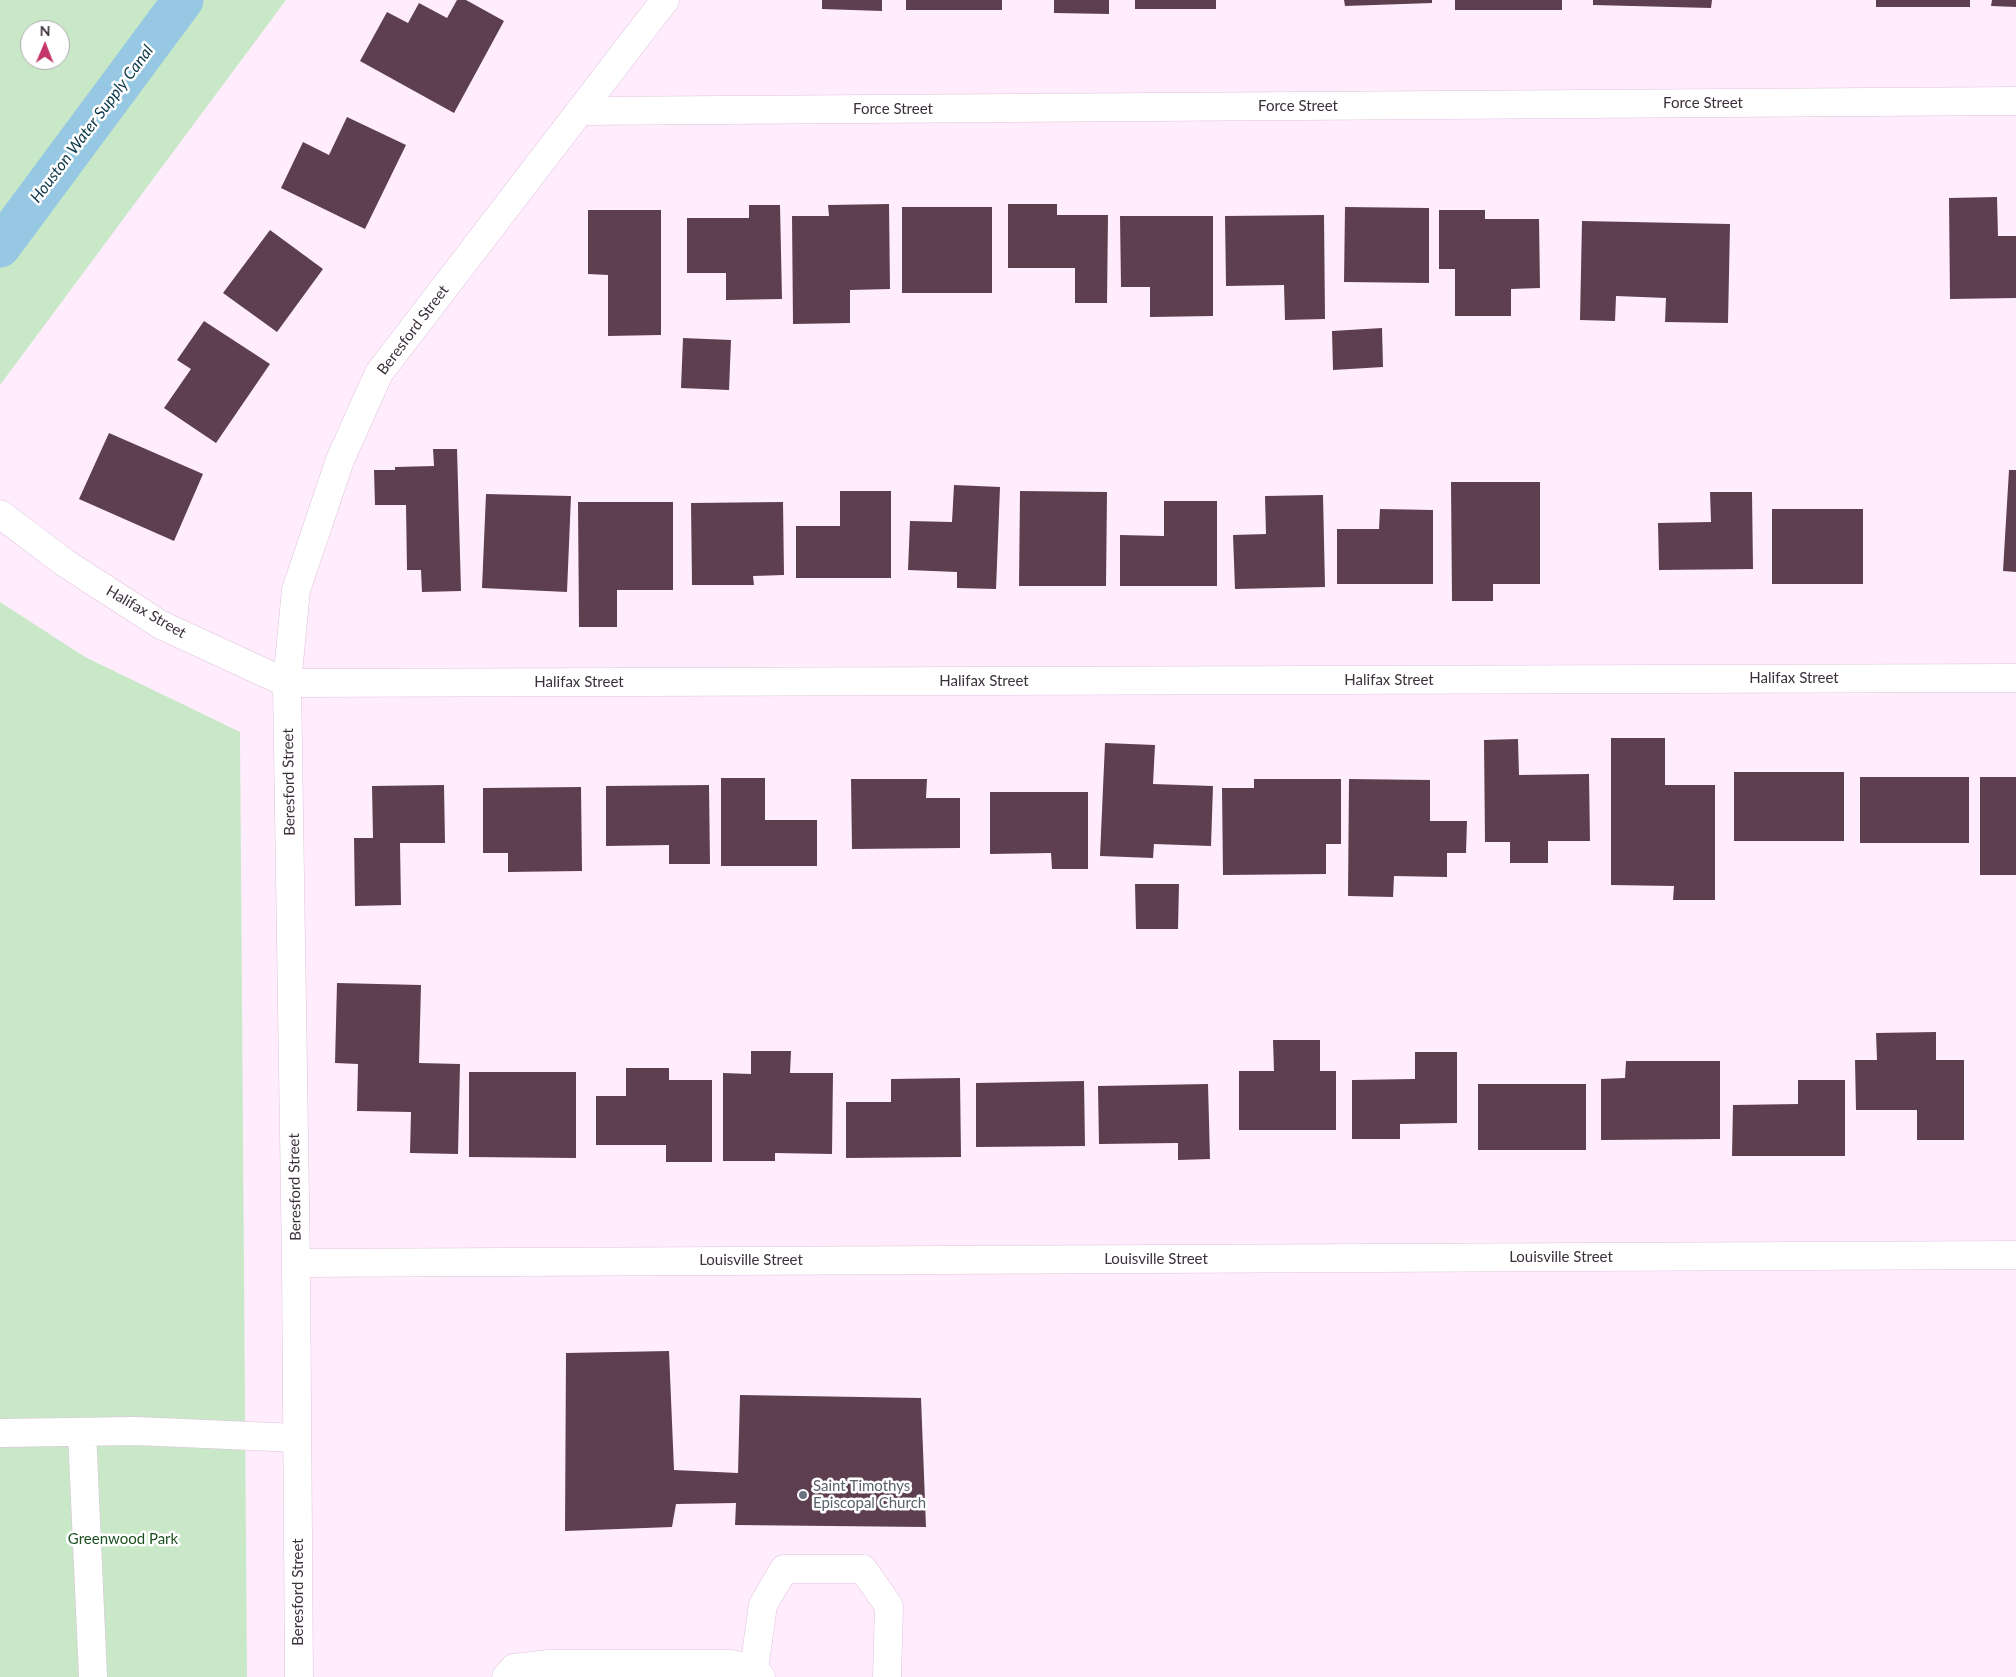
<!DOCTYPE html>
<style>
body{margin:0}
#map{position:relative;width:2016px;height:1677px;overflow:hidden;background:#ffedfe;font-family:Lato,sans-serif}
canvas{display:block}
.north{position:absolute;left:20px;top:20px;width:50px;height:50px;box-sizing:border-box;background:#fff;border:1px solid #b1acb1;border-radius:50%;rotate:1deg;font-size:14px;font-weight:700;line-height:20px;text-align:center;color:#3b303b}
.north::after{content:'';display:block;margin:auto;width:18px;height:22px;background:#c33768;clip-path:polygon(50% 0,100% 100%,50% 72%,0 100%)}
</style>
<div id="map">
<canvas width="2016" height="1677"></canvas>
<div class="north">N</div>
</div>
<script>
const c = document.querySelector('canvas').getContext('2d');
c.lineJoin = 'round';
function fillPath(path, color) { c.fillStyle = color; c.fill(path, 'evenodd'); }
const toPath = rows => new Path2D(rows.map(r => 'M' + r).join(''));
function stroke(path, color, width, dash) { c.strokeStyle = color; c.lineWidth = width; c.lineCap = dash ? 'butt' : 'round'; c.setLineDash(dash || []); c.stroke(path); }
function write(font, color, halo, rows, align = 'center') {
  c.font = font + ' Lato,sans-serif'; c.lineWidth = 5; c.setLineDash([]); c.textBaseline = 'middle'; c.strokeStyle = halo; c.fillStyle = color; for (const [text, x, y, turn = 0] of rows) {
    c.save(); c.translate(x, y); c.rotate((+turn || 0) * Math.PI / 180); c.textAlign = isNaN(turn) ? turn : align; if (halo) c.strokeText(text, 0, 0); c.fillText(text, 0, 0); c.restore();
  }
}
const green = toPath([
 [0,0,286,0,0,385],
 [30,30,60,30,60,60,30,60],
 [0,602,85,657,240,732,247,1677,0,1677]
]);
const canal = toPath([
 [0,247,183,0]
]);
const building = toPath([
 [457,0,466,0,504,21,454,113,360,61,387,12,408,23,419,3,447,18],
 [822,0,882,0,882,11,822,9],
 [906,0,1002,0,1002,10,906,10],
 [1054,0,1109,0,1109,14,1054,13],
 [1135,0,1216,0,1216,9,1135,9],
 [1344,0,1432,0,1432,3,1345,6],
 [1455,0,1562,0,1562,10,1455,10],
 [1593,0,1712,0,1711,8,1593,5],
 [1876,0,1970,0,1970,7,1876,7],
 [1992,0,2016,0,2016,7,1991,6],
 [347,117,406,145,365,229,281,188,303,142,329,155],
 [1997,197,1998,236,2016,236,2016,298,1950,299,1949,198],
 [889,204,890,289,850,290,850,323,793,324,792,216,829,216,828,205],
 [1008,204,1057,204,1057,215,1108,215,1107,303,1075,303,1075,268,1008,268],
 [749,205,780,205,782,299,726,300,726,273,687,273,687,218,749,218],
 [902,207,992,207,992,293,902,293],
 [1345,207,1429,208,1429,283,1344,282],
 [588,210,661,210,661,335,608,336,608,275,588,274],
 [1439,210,1485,210,1485,219,1539,219,1540,288,1511,289,1511,316,1455,316,1455,269,1439,269],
 [1324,215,1325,319,1285,320,1284,285,1226,286,1225,216],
 [1120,216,1213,216,1213,316,1150,317,1150,287,1121,287],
 [1582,221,1730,224,1728,323,1665,322,1666,298,1616,296,1615,321,1580,320],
 [270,230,323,269,277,332,223,293],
 [204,321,270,364,216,443,164,408,191,369,177,360],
 [1382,328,1383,367,1333,370,1332,331],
 [683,338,731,340,729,390,681,388],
 [109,433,203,474,174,541,79,499],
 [433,449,457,449,461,591,422,592,421,570,407,570,406,505,375,505,374,470,395,470,395,467,434,466],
 [2009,470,2016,470,2016,572,2003,571],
 [1451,482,1540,482,1540,584,1493,584,1493,601,1452,601],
 [954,485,1000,487,996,589,957,588,957,572,908,570,910,521,952,522],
 [840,491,891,491,891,578,796,578,796,526,840,526],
 [1020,491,1107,492,1106,586,1019,586],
 [1710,492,1752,492,1753,569,1659,570,1658,523,1711,522],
 [486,494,571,496,567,592,482,588],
 [1323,495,1325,587,1235,589,1233,535,1266,534,1265,496],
 [1164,501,1217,501,1217,586,1120,586,1120,535,1164,536],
 [578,502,673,502,673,590,617,590,617,627,579,627],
 [783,502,784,575,753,576,754,585,692,585,691,503],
 [1380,509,1433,510,1433,584,1337,584,1337,529,1379,529],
 [1772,509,1863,509,1863,584,1772,584],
 [1611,738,1665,738,1665,785,1715,785,1715,900,1673,900,1674,886,1611,885],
 [1518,739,1519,775,1589,774,1590,841,1548,841,1548,863,1510,863,1510,842,1485,842,1484,740],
 [1105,743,1155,745,1153,784,1213,786,1211,846,1154,844,1153,858,1100,856],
 [1734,772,1844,772,1844,841,1734,841],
 [1860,777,1969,777,1969,843,1860,843],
 [1980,777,2016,777,2016,875,1980,875],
 [721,778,765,778,765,820,817,820,817,866,721,866],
 [851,779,927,779,926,798,960,798,960,848,852,849],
 [1254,779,1341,779,1341,844,1326,844,1326,874,1223,875,1222,788,1254,788],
 [1349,779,1430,780,1430,821,1467,821,1466,853,1447,853,1447,877,1394,876,1393,897,1348,896],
 [444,785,445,843,400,843,401,905,355,906,354,838,373,838,372,786],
 [709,785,710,864,669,864,669,845,606,846,606,786],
 [581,787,582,871,508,872,508,853,483,853,483,788],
 [990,792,1088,792,1088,869,1052,869,1051,853,990,854],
 [1135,884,1179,884,1178,929,1136,929],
 [337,983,421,985,419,1063,460,1064,458,1154,410,1153,411,1112,357,1111,358,1064,335,1063],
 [1936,1032,1936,1060,1964,1060,1964,1140,1917,1140,1917,1110,1856,1110,1855,1060,1877,1060,1876,1033],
 [1273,1040,1320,1040,1320,1071,1336,1071,1336,1130,1239,1130,1239,1071,1274,1071],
 [751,1051,791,1051,790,1073,833,1073,832,1154,775,1153,775,1161,723,1161,723,1073,751,1074],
 [1415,1052,1457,1052,1457,1123,1400,1124,1400,1139,1352,1139,1352,1080,1415,1079],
 [1626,1061,1720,1061,1720,1139,1601,1140,1601,1079,1625,1078],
 [626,1068,669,1068,669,1080,712,1080,712,1162,666,1162,666,1145,596,1145,596,1096,626,1096],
 [469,1072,576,1072,576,1158,469,1157],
 [960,1078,961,1157,846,1158,846,1102,891,1102,891,1079],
 [1798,1080,1845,1080,1845,1156,1732,1156,1733,1105,1798,1104],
 [1084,1081,1085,1146,976,1147,976,1083],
 [1208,1084,1210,1159,1178,1160,1178,1143,1099,1144,1098,1086],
 [1478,1084,1586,1084,1586,1150,1478,1150],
 [669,1351,674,1470,738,1473,740,1395,921,1398,926,1527,735,1525,736,1503,676,1504,672,1527,565,1531,566,1353]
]);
const minor = toPath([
 [580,111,2016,101],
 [0,514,65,563,161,625,287,683,2016,678],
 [296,1263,2016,1255],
 [82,1432,93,1677],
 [0,1433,136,1431,297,1438],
 [754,1669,763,1605,784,1569,863,1569,889,1606,887,1677],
 [299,1677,296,1263,287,683,296,590,340,460,379,373,665,0],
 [506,1677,514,1668,549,1664,731,1664,754,1669,761,1677]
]);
const markers = [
 [803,1495,5,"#6b7280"]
];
const streetNames = [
 ["Force Street",1703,103],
 ["Force Street",1298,106],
 ["Force Street",893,109],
 ["Beresford Street",413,330,-53],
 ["Halifax Street",146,612,30],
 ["Halifax Street",1794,678],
 ["Halifax Street",1389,680],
 ["Halifax Street",984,681],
 ["Halifax Street",579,682],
 ["Beresford Street",289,782,-91],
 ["Beresford Street",295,1187,-91],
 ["Louisville Street",1561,1257],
 ["Louisville Street",1156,1259],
 ["Louisville Street",751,1260],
 ["Beresford Street",298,1592,-90]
];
const worshipNames = [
 ["Saint Timothys",813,1486],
 ["Episcopal Church",813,1503]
];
const parkNames = [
 ["Greenwood Park",123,1539]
];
const waterNames = [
 ["Houston Water Supply Canal",92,124,-53]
];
fillPath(green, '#c8e8c7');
stroke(canal, '#96c8e4', 41);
fillPath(building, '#5e3f4f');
stroke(minor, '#dec1dd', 29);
stroke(minor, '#fff', 28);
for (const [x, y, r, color] of markers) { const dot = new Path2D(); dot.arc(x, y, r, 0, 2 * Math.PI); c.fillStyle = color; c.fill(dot); stroke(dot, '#fff', 2); }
write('15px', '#3b303b', '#fff', streetNames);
write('15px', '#5b616d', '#fff', worshipNames, 'left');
write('15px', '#1d5020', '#fff', parkNames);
write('italic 16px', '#0a3649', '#fff', waterNames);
</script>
